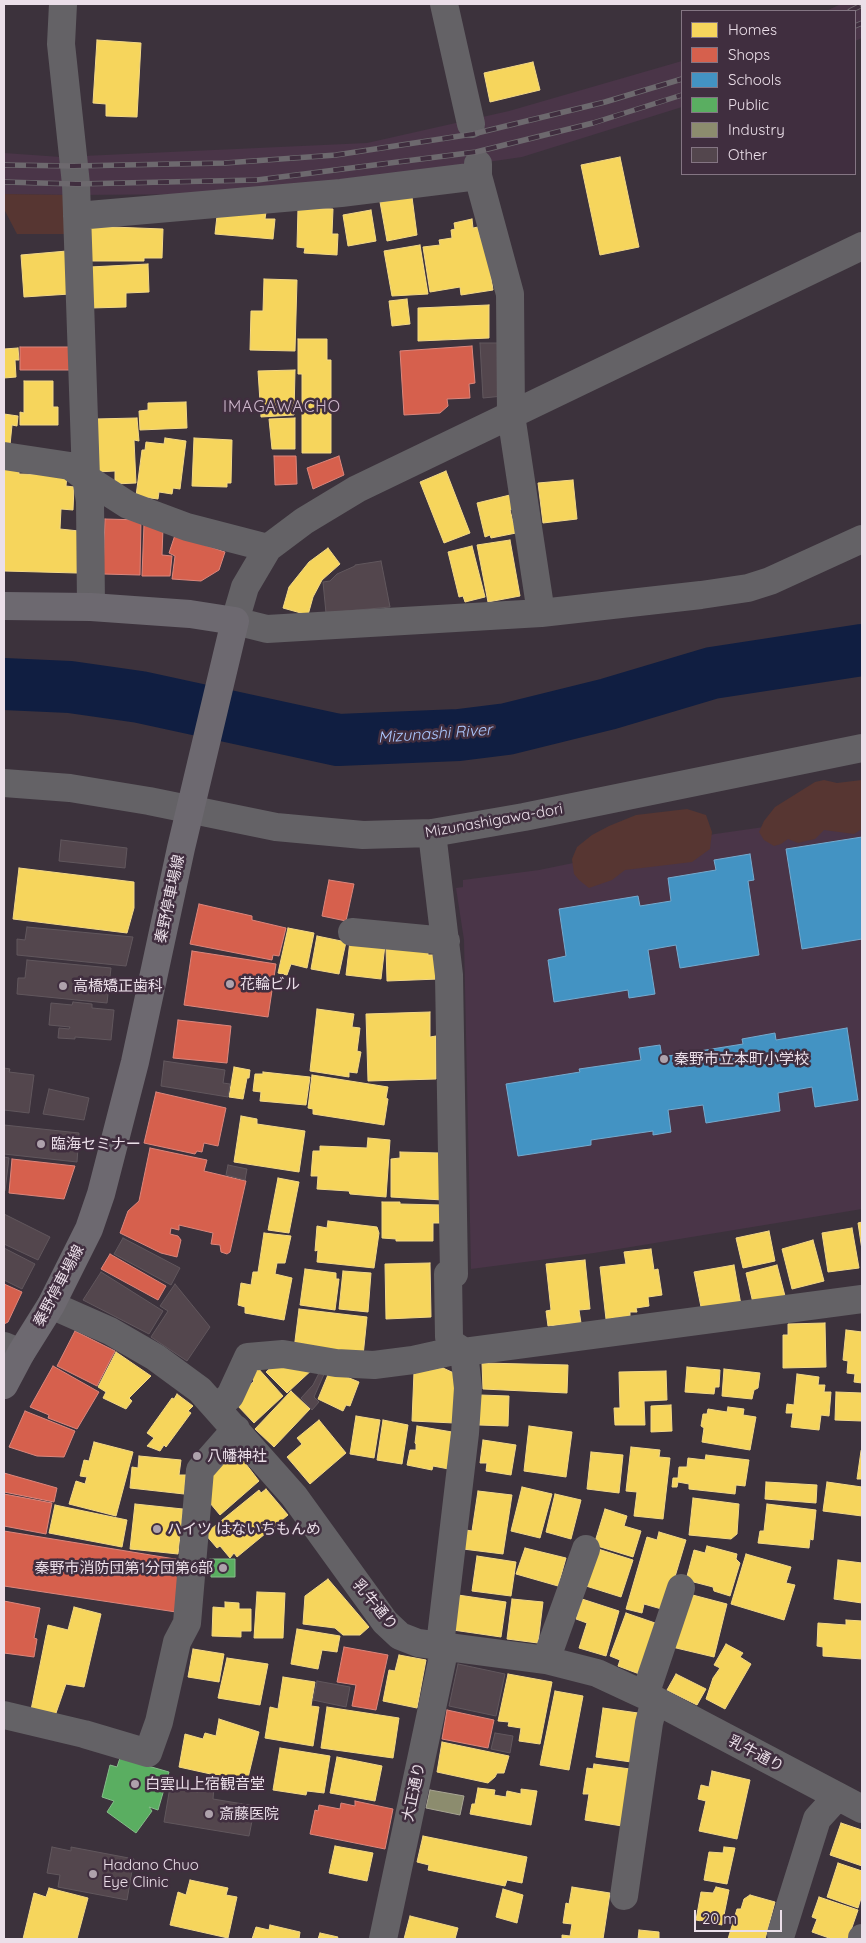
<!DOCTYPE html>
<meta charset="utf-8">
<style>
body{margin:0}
#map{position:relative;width:866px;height:1943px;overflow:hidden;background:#3c323c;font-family:Quicksand,sans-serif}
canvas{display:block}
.frame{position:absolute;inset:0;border:5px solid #ebdfe9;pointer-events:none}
.legend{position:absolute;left:681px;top:10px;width:175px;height:165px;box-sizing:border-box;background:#402e3f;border:1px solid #847583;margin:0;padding:6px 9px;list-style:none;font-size:15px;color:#ebdfe9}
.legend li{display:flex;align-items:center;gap:10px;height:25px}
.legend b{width:25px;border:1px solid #847583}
.scale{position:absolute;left:694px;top:1910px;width:88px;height:22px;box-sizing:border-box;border:2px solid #ebdfe9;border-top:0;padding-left:6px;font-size:15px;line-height:18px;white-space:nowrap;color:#ebdfe9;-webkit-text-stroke:4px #402e3f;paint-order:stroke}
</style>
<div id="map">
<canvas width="866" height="1943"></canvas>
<div class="frame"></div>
<ul class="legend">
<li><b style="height:14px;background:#f6d55c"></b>Homes</li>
<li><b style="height:14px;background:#d6604d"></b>Shops</li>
<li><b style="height:14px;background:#4393c3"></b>Schools</li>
<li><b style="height:14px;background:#5aae61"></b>Public</li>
<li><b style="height:14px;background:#8c8c6e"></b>Industry</li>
<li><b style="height:14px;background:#53464d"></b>Other</li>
</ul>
<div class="scale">20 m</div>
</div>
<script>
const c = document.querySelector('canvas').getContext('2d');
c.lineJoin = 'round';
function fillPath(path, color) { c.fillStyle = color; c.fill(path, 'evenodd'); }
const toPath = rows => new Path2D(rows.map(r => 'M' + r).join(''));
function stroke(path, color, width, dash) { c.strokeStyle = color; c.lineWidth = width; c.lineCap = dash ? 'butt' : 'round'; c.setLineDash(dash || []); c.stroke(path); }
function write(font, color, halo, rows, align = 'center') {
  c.font = font + ' Quicksand,"Noto Sans JP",sans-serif'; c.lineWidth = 5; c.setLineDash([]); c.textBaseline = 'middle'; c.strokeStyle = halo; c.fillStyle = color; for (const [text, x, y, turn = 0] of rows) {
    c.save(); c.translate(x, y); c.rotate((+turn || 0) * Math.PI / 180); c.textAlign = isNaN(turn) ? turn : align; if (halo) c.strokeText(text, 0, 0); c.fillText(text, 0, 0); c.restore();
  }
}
const built = toPath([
 [841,4,862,4,862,38,855,41,855,11,826,11],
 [682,61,682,107,522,157,350,182,221,194,70,195,4,194,4,153,61,157,367,143,509,111],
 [862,809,862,1209,594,1253,471,1269,464,940,456,888,463,887,463,880,539,870,715,834,764,827]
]);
const green = toPath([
 [4,194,70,195,72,234,17,234,4,209],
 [824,780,837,783,862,780,862,829,854,834,824,830,815,839,798,843,788,839,781,844,774,846,764,840,759,832,764,821,775,807,815,782],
 [687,809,706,815,712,832,710,849,692,862,625,870,612,880,589,888,579,880,574,874,572,859,577,847,592,835,609,826,636,815]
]);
const homes = toPath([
 [97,40,141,43,137,117,106,116,106,104,93,103,97,40],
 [533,62,540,90,490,102,484,73,533,62],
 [620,157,639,247,600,255,581,165,620,157],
 [412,197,417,235,387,241,380,202,412,197],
 [218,207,266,212,265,219,275,219,273,239,215,234,218,207],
 [298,208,333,209,332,234,338,234,337,255,304,253,305,248,297,247,298,208],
 [371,210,376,241,348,246,343,215,371,210],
 [472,219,473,228,478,227,480,238,485,237,493,290,461,295,460,287,430,292,423,247,440,245,439,240,452,238,451,230,455,229,454,223,472,219],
 [86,226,163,229,162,258,144,258,144,261,86,261,86,226],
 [420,245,428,294,392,296,384,251,420,245],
 [67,251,70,294,24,297,21,255,67,251],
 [148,264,149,292,126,293,126,307,91,308,90,267,148,264],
 [264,279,297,280,295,351,250,350,251,311,263,311,264,279],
 [407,299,410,324,392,326,389,301,407,299],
 [489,305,489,338,418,341,418,308,489,305],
 [298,339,327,339,327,360,331,360,331,453,302,453,302,374,298,374,298,339],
 [18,348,19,360,15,360,16,377,4,378,4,349,18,348],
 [295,370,294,415,261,417,258,371,295,370],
 [24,381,53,381,53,407,58,407,58,425,20,425,20,412,24,413,24,381],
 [186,402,187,428,140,430,139,411,148,410,148,403,186,402],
 [4,411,4,414,18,416,17,426,12,425,10,445,4,445,4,411],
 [137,418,139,441,134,440,136,483,115,484,115,471,97,472,95,419,137,418],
 [295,418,295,449,272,449,269,419,295,418],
 [165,438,186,441,180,489,173,488,172,494,159,492,158,499,136,496,142,450,145,450,146,442,164,444,165,438],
 [194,438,232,440,231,483,227,483,227,487,192,486,194,438],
 [4,466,19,467,19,474,67,475,66,486,74,487,73,510,61,509,60,529,79,531,77,573,4,571,4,466],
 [446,471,470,533,444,543,420,482,446,471],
 [573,480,577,519,543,523,538,483,573,480],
 [514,494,517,508,510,510,516,533,491,538,490,535,485,537,477,503,514,494],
 [510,540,520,596,488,602,477,545,510,540],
 [472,546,485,597,465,602,463,596,459,597,448,552,472,546],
 [328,548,340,564,322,580,313,597,308,615,283,608,289,587,309,562,328,548],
 [19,868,134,882,134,908,127,933,13,919,19,868],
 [288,928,314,933,307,968,291,964,287,975,278,973,288,928],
 [317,936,346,942,339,974,311,969,317,936],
 [350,941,385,945,381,979,346,975,350,941],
 [409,946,409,951,428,951,428,955,438,955,439,979,387,981,386,947,409,946],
 [317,1009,354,1014,352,1027,360,1028,357,1051,361,1052,357,1073,349,1072,349,1077,310,1071,317,1009],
 [430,1012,430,1037,436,1036,436,1079,368,1081,366,1014,430,1012],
 [234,1067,250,1070,249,1078,247,1078,243,1099,229,1097,234,1067],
 [263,1072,310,1077,306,1105,260,1101,261,1092,253,1091,255,1074,263,1074,263,1072],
 [312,1075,388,1087,386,1098,388,1099,384,1125,313,1114,313,1109,308,1108,312,1075],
 [241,1116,257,1119,257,1124,305,1131,299,1172,234,1162,241,1116],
 [368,1138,390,1140,386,1197,350,1194,349,1191,317,1189,318,1176,311,1176,313,1151,320,1151,320,1146,367,1148,368,1138],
 [400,1152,440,1153,443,1200,391,1197,391,1159,400,1158,400,1152],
 [278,1178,299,1182,289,1233,268,1230,278,1178],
 [382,1202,400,1202,400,1204,442,1205,442,1223,433,1223,433,1241,396,1241,396,1239,382,1238,382,1202],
 [328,1221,377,1227,379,1233,374,1268,317,1262,318,1250,315,1251,317,1226,327,1228,328,1221],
 [862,1222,862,1250,858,1223,862,1222],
 [852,1228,859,1268,828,1272,822,1233,852,1228],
 [769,1231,775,1261,743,1268,736,1238,769,1231],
 [264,1233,291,1236,285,1263,277,1263,275,1274,292,1278,284,1320,245,1313,245,1307,238,1305,241,1283,251,1285,253,1272,258,1272,264,1233],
 [813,1240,824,1281,792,1289,782,1249,813,1240],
 [651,1249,654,1270,658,1269,662,1295,648,1297,649,1306,636,1308,637,1312,630,1312,630,1316,606,1319,600,1267,626,1264,624,1252,651,1249],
 [585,1260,590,1309,579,1310,581,1323,548,1326,546,1311,551,1310,546,1264,585,1260],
 [430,1263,431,1317,386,1319,385,1264,430,1263],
 [734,1265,741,1305,702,1312,694,1272,734,1265],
 [777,1265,785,1296,753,1303,746,1273,777,1265],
 [305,1269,336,1273,336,1279,339,1279,335,1310,300,1305,305,1269],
 [343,1271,371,1273,368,1312,339,1309,343,1271],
 [299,1309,367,1317,363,1356,294,1349,299,1309],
 [825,1323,826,1367,783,1368,783,1335,788,1335,788,1324,825,1323],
 [846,1330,862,1332,862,1383,854,1382,855,1374,847,1373,848,1361,843,1360,846,1330],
 [116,1352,151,1376,129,1398,132,1401,126,1409,103,1398,106,1392,98,1387,116,1352],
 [279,1360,315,1367,287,1393,266,1372,279,1360],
 [482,1363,568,1365,567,1393,483,1389,482,1363],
 [256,1366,283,1396,254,1423,236,1404,236,1398,254,1381,247,1373,256,1366],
 [687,1367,720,1370,719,1387,715,1387,714,1394,685,1392,687,1367],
 [443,1368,456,1374,454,1423,412,1421,414,1372,443,1368],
 [724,1369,760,1373,758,1388,754,1390,752,1399,722,1396,724,1369],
 [330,1370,359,1382,350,1406,346,1405,343,1411,318,1399,330,1370],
 [666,1371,667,1400,644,1401,645,1425,615,1425,614,1408,620,1408,619,1372,666,1371],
 [797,1374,819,1377,818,1385,825,1385,824,1392,831,1392,829,1416,821,1415,819,1430,791,1427,793,1413,786,1413,787,1404,794,1405,797,1374],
 [291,1391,310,1409,274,1447,255,1429,291,1391],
 [836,1392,862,1393,862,1421,835,1420,836,1392],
 [177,1394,193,1406,188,1411,191,1413,166,1447,164,1445,160,1451,147,1446,154,1438,147,1433,172,1398,174,1399,177,1394],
 [480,1395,509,1396,508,1426,479,1425,480,1395],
 [671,1405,672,1431,651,1432,651,1406,671,1405],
 [728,1407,744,1409,743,1415,756,1417,750,1450,702,1442,704,1428,701,1426,703,1414,707,1414,708,1409,727,1412,728,1407],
 [356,1416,380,1420,374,1458,350,1454,356,1416],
 [319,1420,346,1453,310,1484,287,1457,302,1444,297,1438,319,1420],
 [383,1420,408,1425,402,1464,377,1460,383,1420],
 [417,1426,452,1432,454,1470,433,1466,432,1470,407,1465,410,1450,416,1450,416,1444,415,1443,417,1426],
 [529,1426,572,1432,566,1477,524,1471,529,1426],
 [483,1440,516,1445,511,1475,486,1471,487,1463,480,1463,483,1440],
 [94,1442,133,1452,116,1516,69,1504,76,1481,85,1484,87,1477,80,1476,84,1460,89,1461,94,1442],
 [631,1447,660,1450,659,1457,670,1458,663,1519,634,1516,637,1492,626,1491,631,1447],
 [236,1451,259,1481,220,1515,210,1503,213,1466,236,1451],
 [861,1451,862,1452,862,1479,857,1479,861,1451],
 [591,1452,623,1455,619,1493,587,1489,591,1452],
 [706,1455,749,1460,745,1486,736,1485,735,1494,689,1489,689,1484,678,1482,677,1487,672,1487,673,1478,678,1478,679,1467,687,1467,688,1458,705,1460,706,1455],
 [139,1456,181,1460,179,1475,186,1475,184,1494,130,1488,132,1467,138,1468,139,1456],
 [766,1482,817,1485,816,1503,765,1499,766,1482],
 [827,1482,862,1487,862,1516,823,1511,827,1482],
 [522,1487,552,1494,540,1538,511,1531,522,1487],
 [266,1489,288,1515,237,1557,234,1553,230,1558,220,1546,217,1548,205,1534,259,1490,261,1493,266,1489],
 [478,1491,512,1495,503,1554,463,1549,466,1530,472,1531,478,1491],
 [555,1494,581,1500,571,1539,546,1532,555,1494],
 [693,1498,739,1504,737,1534,731,1539,689,1535,693,1498],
 [135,1504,183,1509,178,1554,130,1549,135,1504],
 [767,1504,816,1510,813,1540,810,1539,809,1548,758,1543,760,1531,764,1531,767,1504],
 [55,1505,127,1520,122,1547,49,1533,55,1505],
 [605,1509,627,1516,624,1526,641,1531,633,1557,594,1545,605,1509],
 [659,1532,686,1540,665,1610,644,1604,642,1613,626,1609,647,1537,657,1540,659,1532],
 [707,1546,737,1554,736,1559,740,1563,730,1596,714,1591,713,1587,686,1580,694,1550,705,1553,707,1546],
 [525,1548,566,1558,558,1586,516,1574,525,1548],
 [598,1549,633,1560,621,1597,586,1586,598,1549],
 [746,1554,791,1567,786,1583,795,1585,784,1620,731,1604,746,1554],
 [477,1556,516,1562,511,1596,472,1591,477,1556],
 [838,1560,862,1563,862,1603,834,1599,838,1560],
 [328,1579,369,1627,360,1635,343,1635,335,1628,303,1624,305,1596,328,1579],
 [257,1592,285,1593,283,1638,254,1638,257,1592],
 [685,1593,727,1604,714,1657,672,1647,685,1593],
 [458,1595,506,1602,501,1637,453,1630,458,1595],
 [512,1599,543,1602,538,1643,507,1639,512,1599],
 [582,1599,619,1611,606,1656,579,1648,587,1623,576,1619,582,1599],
 [225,1602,239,1603,239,1609,251,1609,251,1631,241,1631,241,1637,212,1636,213,1607,225,1608,225,1602],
 [74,1607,101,1614,84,1687,66,1684,55,1716,31,1710,48,1625,68,1630,74,1607],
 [626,1613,661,1625,642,1675,618,1666,620,1660,610,1656,626,1613],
 [846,1620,862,1621,862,1659,823,1656,823,1647,817,1646,818,1623,846,1625,846,1620],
 [297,1629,340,1636,337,1652,322,1650,318,1669,291,1664,297,1629],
 [726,1644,743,1653,740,1657,751,1664,725,1709,706,1699,713,1678,720,1668,714,1665,726,1644],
 [193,1649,224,1654,219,1682,188,1677,193,1649],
 [399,1655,426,1660,417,1708,383,1701,389,1670,395,1671,399,1655],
 [227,1658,268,1664,260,1705,218,1698,227,1658],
 [508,1674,552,1682,540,1744,519,1741,521,1728,508,1726,509,1722,498,1721,508,1674],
 [676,1674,706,1689,697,1705,667,1690,676,1674],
 [283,1677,315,1682,311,1706,319,1707,313,1746,265,1738,270,1707,278,1709,283,1677],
 [555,1691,583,1696,569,1770,540,1765,555,1691],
 [327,1707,399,1718,393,1758,321,1748,327,1707],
 [603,1708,638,1713,631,1762,596,1757,603,1708],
 [219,1719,259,1732,247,1782,179,1767,185,1734,203,1739,205,1733,216,1736,219,1719],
 [442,1742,509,1756,504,1773,497,1773,495,1777,488,1783,437,1772,442,1742],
 [280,1748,330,1756,324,1793,307,1791,306,1795,273,1790,280,1748],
 [337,1757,382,1766,375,1801,330,1793,337,1757],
 [594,1764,630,1769,622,1826,585,1820,589,1794,583,1794,587,1768,593,1769,594,1764],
 [712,1771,750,1780,737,1839,699,1831,706,1801,698,1799,701,1785,709,1787,712,1771],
 [478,1788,495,1790,494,1795,506,1797,507,1791,521,1794,521,1789,537,1791,531,1825,470,1814,472,1804,475,1804,478,1788],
 [841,1823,862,1830,862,1866,830,1855,841,1823],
 [423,1836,527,1857,522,1883,507,1880,505,1886,428,1870,429,1865,417,1862,423,1836],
 [335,1846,373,1853,367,1881,329,1873,335,1846],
 [724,1847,735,1848,727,1884,704,1880,709,1852,723,1853,724,1847],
 [838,1863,862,1871,862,1895,858,1908,827,1897,838,1863],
 [190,1880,228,1888,226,1895,237,1897,228,1938,170,1925,178,1892,186,1895,190,1880],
 [572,1887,610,1893,603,1939,562,1939,562,1935,570,1936,572,1924,563,1923,566,1903,569,1904,572,1887],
 [716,1887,729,1890,722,1925,696,1920,701,1892,713,1893,716,1887],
 [49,1888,88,1898,77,1939,23,1939,34,1893,46,1897,49,1888],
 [503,1889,523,1895,517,1923,496,1917,503,1889],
 [750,1895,775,1902,765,1939,728,1939,737,1909,741,1909,744,1899,750,1895],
 [819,1897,858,1910,848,1939,832,1939,812,1932,817,1919,812,1917,819,1897],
 [410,1916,458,1928,455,1939,404,1939,410,1916],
 [270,1925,300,1932,299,1939,252,1939,256,1927,269,1930,270,1925],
 [639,1930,659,1932,659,1939,638,1939,639,1930],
 [320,1933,338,1937,337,1939,318,1939,320,1933]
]);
const shops = toPath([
 [472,346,475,383,469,384,470,398,447,399,448,406,440,413,404,415,400,351,472,346],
 [20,347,71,347,71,370,20,370,20,347],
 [274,456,296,456,297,484,275,485,274,456],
 [339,456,344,475,313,489,307,468,339,456],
 [105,519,141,520,140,575,103,574,105,519],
 [144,524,163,528,162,555,172,556,170,576,142,576,144,524],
 [175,535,225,552,219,570,201,581,172,579,175,556,169,553,175,535],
 [329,880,354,884,346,921,322,916,329,880],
 [199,904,252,916,252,920,286,928,279,956,273,955,272,960,190,944,199,904],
 [192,951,276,964,268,1017,184,1005,192,951],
 [178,1020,231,1026,227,1063,173,1058,178,1020],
 [156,1092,226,1108,218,1146,204,1143,202,1152,197,1151,195,1154,144,1143,156,1092],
 [150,1148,207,1160,204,1171,246,1181,230,1252,227,1254,221,1252,220,1245,211,1244,213,1233,179,1225,179,1230,171,1228,170,1234,178,1236,181,1240,177,1257,161,1253,120,1233,128,1211,139,1201,150,1148],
 [12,1159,75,1166,64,1199,9,1193,12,1159],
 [110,1254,166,1286,158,1300,101,1269,110,1254],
 [4,1284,22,1292,8,1322,4,1324,4,1284],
 [75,1331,115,1351,97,1386,57,1366,75,1331],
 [53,1366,99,1392,77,1429,48,1418,49,1415,30,1407,53,1366],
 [25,1411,75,1431,64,1457,37,1456,9,1447,25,1411],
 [4,1473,57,1488,54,1502,4,1492,4,1473],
 [4,1494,52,1503,46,1534,4,1526,4,1494],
 [4,1531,181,1560,176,1612,4,1586,4,1531],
 [4,1601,40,1608,34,1638,37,1639,34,1657,4,1653,4,1601],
 [344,1647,388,1655,376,1710,352,1706,356,1685,337,1682,344,1647],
 [447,1710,494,1720,488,1748,442,1739,447,1710],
 [355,1801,393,1809,385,1849,310,1834,315,1810,318,1811,319,1805,340,1809,341,1803,355,1806,355,1801]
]);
const schools = toPath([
 [862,837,862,939,802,949,786,849,862,837],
 [750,854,754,880,748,881,759,955,680,968,676,945,648,950,655,994,629,998,628,990,554,1002,548,960,566,956,559,909,638,896,640,906,671,901,668,878,716,870,714,860,750,854],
 [847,1028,858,1100,815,1107,812,1087,778,1093,780,1111,706,1123,703,1105,668,1110,671,1132,653,1135,653,1131,591,1140,591,1145,518,1156,506,1084,580,1072,579,1069,641,1060,639,1048,660,1045,662,1057,743,1044,742,1039,775,1033,776,1040,847,1028]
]);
const public = toPath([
 [210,1559,235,1559,235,1577,211,1577,210,1559],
 [120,1758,169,1772,158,1810,149,1807,152,1811,136,1833,107,1812,114,1801,102,1797,110,1765,117,1767,120,1758]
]);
const industry = toPath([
 [430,1790,464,1796,460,1815,426,1808,430,1790]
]);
const river = toPath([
 [4,684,70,687,140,697,338,740,459,735,507,729,608,704,712,673,862,650]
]);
const building = toPath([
 [480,343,500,343,503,396,483,398,480,343],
 [381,561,390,607,326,613,323,582,330,581,337,574,355,566,355,565,381,561],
 [61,840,127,848,125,868,59,861,61,840],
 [27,927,133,937,126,966,17,955,17,939,25,940,27,927],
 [27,960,111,968,107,1003,17,994,18,978,25,978,27,960],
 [73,1002,92,1004,92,1008,114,1010,111,1040,75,1037,75,1039,58,1038,59,1028,69,1029,70,1027,49,1025,51,1003,72,1005,73,1002],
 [164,1061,225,1070,223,1083,230,1084,228,1097,161,1086,164,1061],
 [4,1068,10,1069,9,1072,34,1075,29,1113,4,1110,4,1068],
 [49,1089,89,1098,84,1120,43,1114,49,1089],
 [4,1125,79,1133,77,1162,4,1154,4,1125],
 [4,1157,9,1158,5,1191,4,1191,4,1157],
 [228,1165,247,1169,245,1180,226,1175,228,1165],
 [4,1214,50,1237,38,1260,4,1244,4,1214],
 [123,1238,180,1268,171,1285,114,1254,123,1238],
 [4,1248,35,1264,22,1289,4,1280,4,1248],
 [101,1272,163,1311,149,1334,83,1300,101,1272],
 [175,1284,210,1327,187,1361,151,1337,168,1311,160,1306,175,1284],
 [320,1371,325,1372,314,1397,319,1402,312,1410,301,1398,313,1385,320,1371],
 [458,1664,505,1674,496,1716,449,1706,458,1664],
 [317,1681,350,1687,346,1707,313,1700,317,1681],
 [495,1733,513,1736,510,1753,491,1749,495,1733],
 [198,1785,214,1788,213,1799,255,1806,249,1836,164,1822,170,1787,198,1792,198,1785],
 [52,1847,71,1851,71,1847,134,1859,127,1900,58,1887,60,1875,47,1873,52,1847]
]);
const minor = toPath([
 [63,4,61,44,76,184,86,478,90,501,91,607],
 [444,4,471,124],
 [478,164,478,176,510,294,511,415,541,613],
 [77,216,341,193,478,176],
 [862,246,357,489,304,521,268,548,245,587,235,621,267,629,541,613,701,595,748,588,770,581,862,539],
 [4,456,70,466,86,478,128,505,187,527,268,548],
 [4,783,70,788,149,801,276,827,363,835,432,833,524,817,862,748],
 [432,833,449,975,454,1274,448,1274,449,1337,452,1344,464,1352,862,1299],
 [352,932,446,941],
 [51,1305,110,1331,155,1357,200,1390,294,1496,385,1622,400,1636,418,1643,546,1660,597,1673,655,1700,862,1809],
 [4,1346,21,1353],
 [217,1407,230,1396,248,1357,283,1354,336,1363,374,1365,413,1360,458,1350],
 [546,1660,586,1549],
 [645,1695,681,1588],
 [4,1715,84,1734,148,1753,159,1722,177,1642,187,1623,200,1470,236,1429],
 [624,1896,649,1723,655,1700],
 [781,1934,817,1819,837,1797],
 [383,1939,442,1661,440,1645,465,1433,468,1388,464,1352],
 [862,1939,862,1938]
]);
const major = toPath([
 [4,606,91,607,190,614,235,621,181,848,135,1062,101,1194,89,1229,51,1305,21,1353,4,1385]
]);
const rail = toPath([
 [850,11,862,5],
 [855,26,862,23],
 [4,165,74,166,225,163,336,155,473,134,605,102,682,79],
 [4,182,76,184,257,180,476,152,593,123,682,95]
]);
const markers = [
 [230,984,5,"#aea2ac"],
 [63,986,5,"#aea2ac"],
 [664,1059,5,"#aea2ac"],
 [41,1144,5,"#aea2ac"],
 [197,1456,5,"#aea2ac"],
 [157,1529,5,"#aea2ac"],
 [223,1568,5,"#aea2ac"],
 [135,1784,5,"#aea2ac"],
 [209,1814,5,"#aea2ac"],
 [93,1874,5,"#aea2ac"]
];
const streetNames = [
 ["Mizunashigawa-dori",494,821,-10],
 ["秦野停車場線",170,899,-78],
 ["秦野停車場線",59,1286,-62],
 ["乳牛通り",375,1605,51],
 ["乳牛通り",756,1754,28],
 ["大正通り",414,1792,-78]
];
const poiNames = [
 ["花輪ビル",240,984],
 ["高橋矯正歯科",73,986],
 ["秦野市立本町小学校",674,1059],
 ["臨海セミナー",51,1144],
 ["八幡神社",207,1456],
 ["ハイツ はないちもんめ",167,1529],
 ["秦野市消防団第1分団第6部",213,1568,"right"],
 ["白雲山上宿観音堂",145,1784],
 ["斎藤医院",219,1814],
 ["Hadano Chuo",103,1865],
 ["Eye Clinic",103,1882]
];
const neighbourhoodNames = [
 ["IMAGAWACHO",282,407]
];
const waterNames = [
 ["Mizunashi River",435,734,-4]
];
fillPath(built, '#4a3548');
fillPath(green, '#573632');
fillPath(homes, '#f6d55c');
stroke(homes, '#f3d886', 1);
fillPath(shops, '#d6604d');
stroke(shops, '#dc867c', 1);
fillPath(schools, '#4393c3');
stroke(schools, '#75aace', 1);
fillPath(public, '#5aae61');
stroke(public, '#86bd8a', 1);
fillPath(industry, '#8c8c6e');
stroke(industry, '#a8a593', 1);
stroke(river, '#101e41', 52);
fillPath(building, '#53464d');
stroke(building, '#61575d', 1);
stroke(minor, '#646266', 28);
stroke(major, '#6d6970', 28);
stroke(rail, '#6d696e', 5.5);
stroke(rail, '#402e3f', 4, [11]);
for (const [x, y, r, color] of markers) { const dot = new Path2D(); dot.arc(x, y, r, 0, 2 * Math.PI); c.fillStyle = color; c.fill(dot); stroke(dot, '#402e3f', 2); }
write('15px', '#ebdfe9', '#402e3f', streetNames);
write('15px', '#ebdfe9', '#402e3f', poiNames, 'left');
c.letterSpacing = '1px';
write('16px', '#ceb8cc', '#402e3f', neighbourhoodNames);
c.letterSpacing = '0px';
write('italic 16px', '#acc8ff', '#402e3f', waterNames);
</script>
